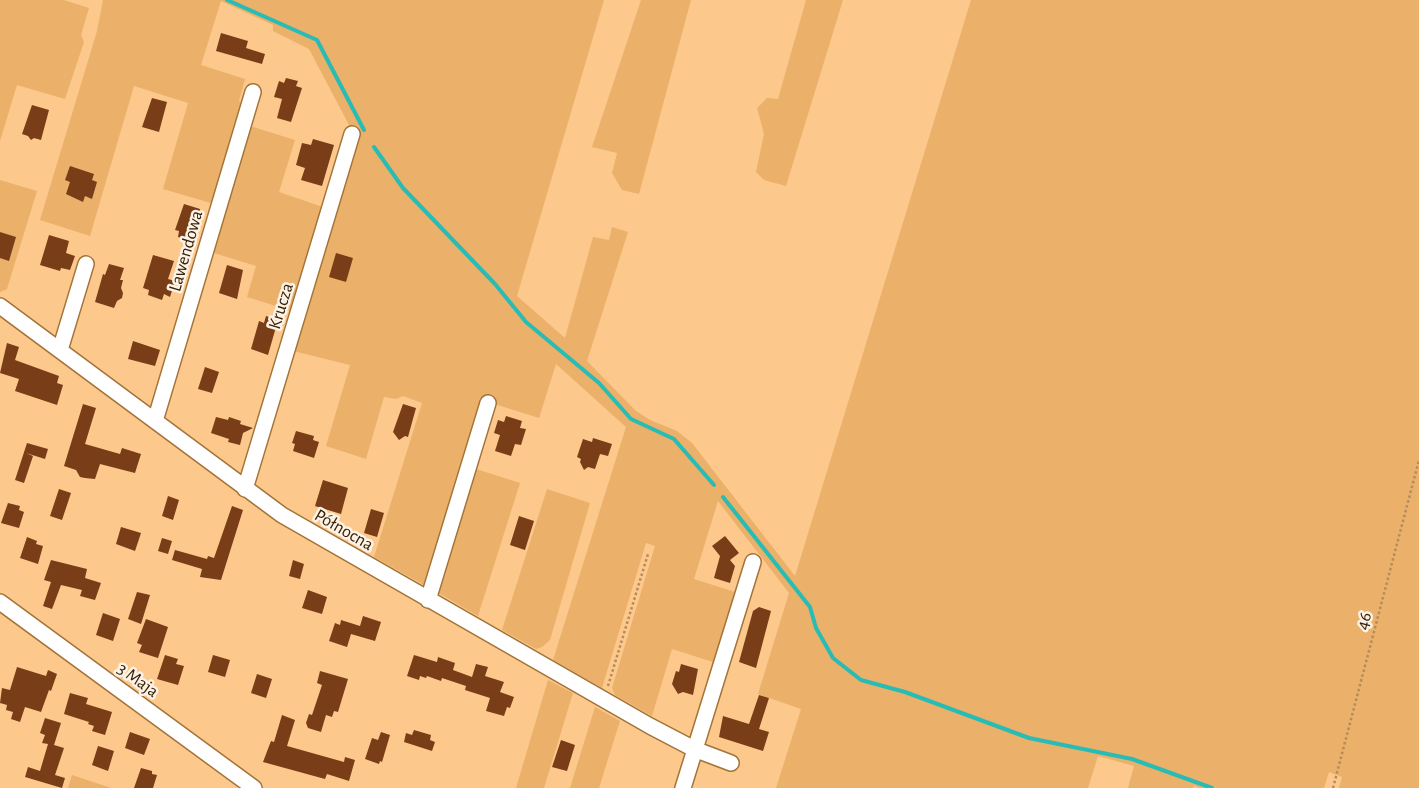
<!DOCTYPE html>
<meta charset="utf-8">
<style>
body{margin:0}
canvas{display:block;background:#fcc88c}
</style>
<canvas width="1419" height="788"></canvas>
<script>
const c = document.querySelector('canvas').getContext('2d');
c.lineJoin = 'round';
function fillPath(path, color) { c.fillStyle = color; c.fill(path, 'evenodd'); }
const toPath = rows => new Path2D(rows.map(r => 'M' + r).join(''));
function stroke(path, color, width, dash) { c.strokeStyle = color; c.lineWidth = width; c.lineCap = dash ? 'butt' : 'round'; c.setLineDash(dash || []); c.stroke(path); }
function write(font, color, halo, rows, align = 'center') {
  c.font = font + ' "Alegreya Sans",sans-serif'; c.lineWidth = 5; c.setLineDash([]); c.textBaseline = 'middle'; c.strokeStyle = halo; c.fillStyle = color; for (const [text, x, y, turn = 0] of rows) {
    c.save(); c.translate(x, y); c.rotate((+turn || 0) * Math.PI / 180); c.textAlign = isNaN(turn) ? turn : align; if (halo) c.strokeText(text, 0, 0); c.fillText(text, 0, 0); c.restore();
  }
}
const green = toPath([
 [0,0,64,0,89,8,81,35,84,42,65,99,17,85,0,141],
 [103,0,604,0,517,296,565,338,593,237,609,240,612,227,628,232,587,361,636,411,650,420,677,431,692,443,795,576,971,0,1419,0,1419,788,1339,788,1342,777,1329,772,1324,788,1200,788,1194,786,1193,788,1128,788,1134,766,1098,756,1088,788,776,788,801,709,758,694,789,593,718,501,694,579,735,592,713,662,672,649,652,716,615,695,612,688,655,546,646,543,602,688,553,660,626,427,556,364,539,418,485,401,426,586,374,557,422,403,403,396,396,399,384,397,366,459,326,446,350,365,293,351,357,140,309,49,273,31,273,25,221,1,201,65,245,79,239,101,244,104,214,204,163,189,188,103,134,86,90,236,40,220,97,31],
 [641,0,691,0,639,194,622,190,612,173,617,153,592,147],
 [806,0,843,0,786,186,764,180,756,172,764,134,757,108,767,98,778,99],
 [250,126,295,140,279,192,323,207,292,311,247,297,256,266,211,252],
 [0,180,37,191,7,289,0,292],
 [473,468,520,483,478,616,435,591],
 [547,489,590,503,550,640,542,647,536,649,502,630],
 [548,680,573,693,544,788,516,788],
 [595,707,620,721,599,788,570,788],
 [72,775,111,788,68,788]
]);
const stream = toPath([
 [227,0,317,40,364,130],
 [374,147,403,188,495,284,526,322,599,383,631,419,674,439,714,485],
 [723,497,810,607,816,628,833,658,861,680,905,692,1029,738,1132,759,1212,788]
]);
const building = toPath([
 [221,33,248,41,246,48,265,54,262,64,216,51],
 [286,78,298,81,296,86,302,88,291,122,277,118,282,99,274,97,279,81,284,83],
 [152,98,167,102,159,132,142,127],
 [32,105,49,110,41,140,34,138,31,140,28,136,22,134],
 [313,139,334,145,322,186,301,180,305,168,296,165,302,143,311,145],
 [70,166,94,174,92,180,97,182,92,199,85,196,83,202,66,194,70,182,65,180],
 [184,204,200,209,192,241,178,237,179,231,175,230],
 [0,232,16,237,9,261,0,258],
 [49,235,69,241,66,253,75,256,70,270,61,268,60,271,40,265],
 [336,253,353,258,346,282,329,277],
 [153,255,174,261,168,279,175,281,170,297,164,294,162,300,148,295,149,290,143,288],
 [109,264,124,268,120,280,123,280,121,288,123,293,122,298,117,301,114,308,95,302,103,274,105,275],
 [227,265,243,270,237,299,219,293],
 [266,316,278,320,268,355,251,349,259,321,264,323],
 [133,341,160,350,155,366,128,359],
 [7,343,19,347,15,360,59,376,57,383,63,385,57,405,15,391,19,379,0,373],
 [205,367,219,372,212,393,198,389],
 [83,404,96,408,85,444,120,454,122,448,141,454,135,473,100,464,95,479,85,478,80,477,76,470,64,466],
 [403,404,416,408,408,437,405,436,399,440,393,432],
 [506,416,522,421,520,428,526,429,521,445,515,444,511,456,495,451,500,435,494,433,498,420,504,422],
 [216,417,228,420,229,417,241,421,240,424,253,428,243,433,240,445,228,442,229,439,211,433],
 [296,431,314,436,313,440,319,442,314,458,293,451,295,444,292,443],
 [593,438,612,444,608,456,600,454,595,469,588,467,584,470,580,462,581,459,577,457,583,439,592,442],
 [27,443,48,449,45,459,26,453,33,456,24,483,15,480],
 [323,480,348,488,341,514,315,506],
 [59,489,71,493,62,520,50,516],
 [168,496,179,500,173,520,162,516],
 [8,503,20,506,19,510,24,512,19,528,1,523],
 [232,506,243,510,221,580,200,577,202,569,172,560,175,550,207,559,208,556,214,558],
 [371,509,384,513,377,537,364,533],
 [519,516,534,521,525,550,510,545],
 [121,527,141,533,135,551,116,544],
 [725,536,739,553,730,560,735,566,730,583,714,578,720,556,712,546],
 [27,537,37,541,36,544,43,546,38,564,20,558],
 [162,538,172,541,168,554,158,551],
 [51,560,87,569,85,578,101,583,95,600,80,596,82,590,61,585,52,609,43,606,51,582,44,580],
 [293,560,304,564,300,579,289,576],
 [308,590,327,597,322,614,302,608],
 [137,592,150,595,141,624,128,619],
 [759,607,771,611,756,668,739,662,753,611],
 [103,613,120,619,113,641,96,635],
 [363,616,381,622,375,641,351,634,347,647,329,641,335,623,340,625,341,620,360,626],
 [146,619,168,627,158,658,139,652,142,645,137,643],
 [165,655,178,659,176,664,184,666,178,685,157,679],
 [213,655,230,660,225,677,208,672],
 [414,655,437,662,438,657,455,663,453,670,472,677,476,664,488,667,485,676,504,682,500,692,514,697,510,708,507,707,504,716,486,711,490,698,465,690,466,686,442,678,441,681,427,676,426,678,420,676,419,680,407,676],
 [681,664,698,669,693,695,683,692,678,694,672,684,676,671,679,672],
 [17,667,46,676,48,670,57,674,51,691,49,690,41,712,25,707,20,722,11,719,13,712,6,710,7,705,0,703,2,688,10,690],
 [320,671,348,679,338,712,334,711,332,717,326,715,321,732,308,728,306,723,309,714,312,715,322,685,317,683],
 [257,674,272,679,266,698,251,693],
 [70,693,88,698,86,704,112,712,105,735,92,731,94,726,88,724,89,722,64,714],
 [759,695,769,698,759,729,769,732,763,751,719,737,723,716,749,724],
 [282,715,295,720,287,746,344,762,345,757,355,760,349,781,327,774,325,779,263,762,271,741,274,742],
 [45,718,61,723,54,745,64,748,55,775,65,778,62,788,25,777,28,767,40,771,48,744,42,743,45,735,40,733],
 [414,730,431,735,430,740,435,742,432,751,404,742,406,733,412,735],
 [130,732,150,739,144,755,125,748],
 [381,732,390,735,382,762,380,761,379,764,365,759,372,738,378,740],
 [561,740,575,745,567,771,552,767],
 [98,746,114,751,108,771,92,765],
 [141,768,152,771,152,774,157,775,153,788,134,788]
]);
const path = toPath([
 [608,686,648,554],
 [1333,788,1419,460]
]);
const minor = toPath([
 [0,306,282,515,650,726,694,749,731,763],
 [60,350,86,264],
 [155,421,253,92],
 [245,489,352,134],
 [428,600,488,403],
 [0,602,254,788],
 [683,788,753,562]
]);
const streetNames = [
 ["Lawendowa",186,251,-74],
 ["Krucza",281,306,-73],
 ["Północna",344,530,30],
 ["46",1364,621,-75],
 ["3 Maja",138,680,36]
];
fillPath(green, '#ebb069');
stroke(stream, '#29bcb5', 4);
fillPath(building, '#793d17');
stroke(minor, '#a37338', 18);
stroke(path, '#b48b5c', 2.5, [2.5, 2.5]);
stroke(minor, '#fff', 15);
write('18px', '#352107', '#fdf2e6', streetNames);
</script>
